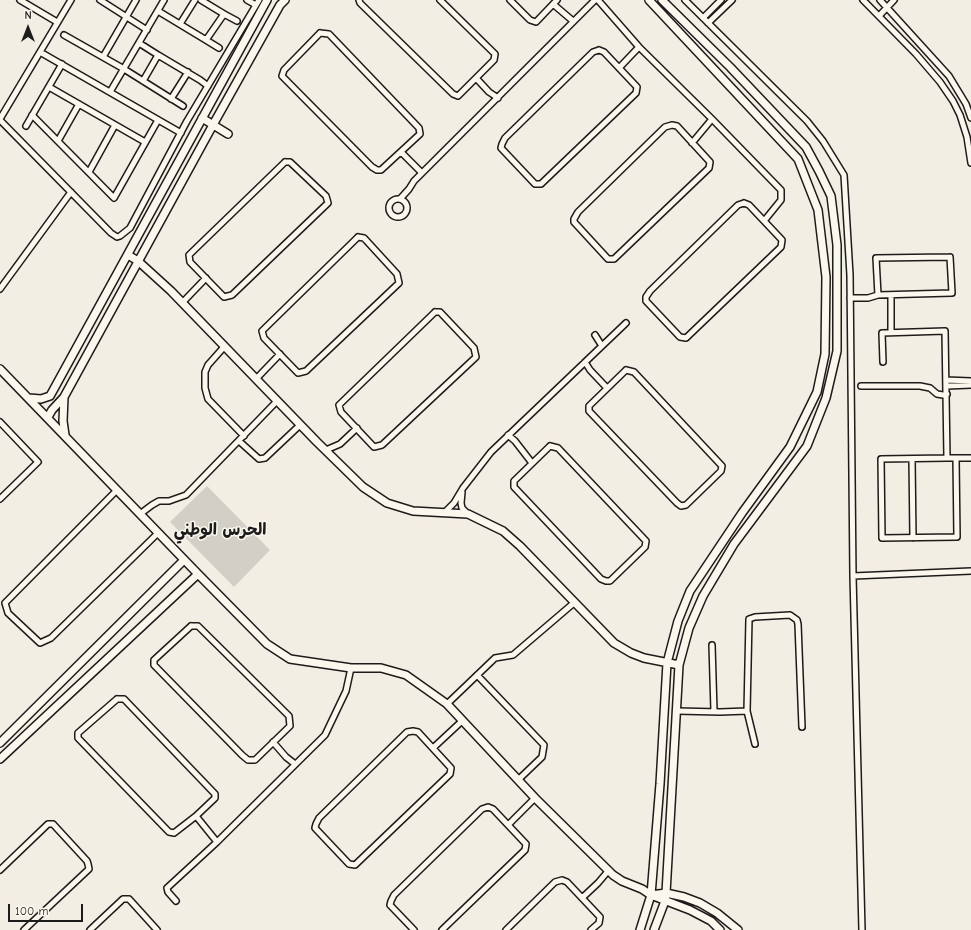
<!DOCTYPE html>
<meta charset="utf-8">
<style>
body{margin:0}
#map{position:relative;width:971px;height:930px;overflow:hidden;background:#f2eee4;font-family:"Comic Neue",sans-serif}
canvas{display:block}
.north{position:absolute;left:8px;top:8px;width:40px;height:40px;-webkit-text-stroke:3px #fbf7ec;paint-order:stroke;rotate:0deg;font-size:11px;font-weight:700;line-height:16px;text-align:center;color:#1c1c1c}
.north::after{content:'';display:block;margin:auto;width:14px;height:18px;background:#1c1c1c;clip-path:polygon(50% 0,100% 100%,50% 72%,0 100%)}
.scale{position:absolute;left:8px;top:904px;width:75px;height:18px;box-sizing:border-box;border:2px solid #1c1c1c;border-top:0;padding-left:5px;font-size:12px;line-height:14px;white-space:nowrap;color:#1c1c1c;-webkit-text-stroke:3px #fbf7ec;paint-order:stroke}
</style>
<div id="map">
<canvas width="971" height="930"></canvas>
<div class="north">N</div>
<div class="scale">100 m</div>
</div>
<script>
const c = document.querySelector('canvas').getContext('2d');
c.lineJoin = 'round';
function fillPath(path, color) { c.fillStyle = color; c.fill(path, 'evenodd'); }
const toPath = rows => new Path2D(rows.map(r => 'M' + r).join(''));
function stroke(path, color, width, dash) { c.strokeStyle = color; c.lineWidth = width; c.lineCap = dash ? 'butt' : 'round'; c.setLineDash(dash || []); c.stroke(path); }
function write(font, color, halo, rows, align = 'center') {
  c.font = font + ' "Comic Neue","Playpen Sans Arabic",sans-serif'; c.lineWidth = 3; c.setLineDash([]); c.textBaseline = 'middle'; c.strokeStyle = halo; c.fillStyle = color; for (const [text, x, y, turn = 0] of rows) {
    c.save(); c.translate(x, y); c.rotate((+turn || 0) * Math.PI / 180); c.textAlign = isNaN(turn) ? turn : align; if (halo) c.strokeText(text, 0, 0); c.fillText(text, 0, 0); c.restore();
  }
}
const green = toPath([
 [207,486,270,550,234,587,170,522]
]);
const street = toPath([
 [20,0,57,22],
 [100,0,147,30],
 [247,0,256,5],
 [359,0,360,3,453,94,458,96,494,60,495,54,440,0],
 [510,0,530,20,536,22,557,0],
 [598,0,639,47,712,119,781,190,781,200,764,221],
 [685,0,807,121,823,141,844,175,850,275,853,576,862,930],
 [863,0,916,54,940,82,953,101,960,115,967,137,971,163],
 [880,0,949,76,966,104,971,118],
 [553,4,573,21],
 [158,11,206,40,224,14,201,0],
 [224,14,237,21],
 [879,16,894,0],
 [703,18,721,0],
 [708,23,732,0],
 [180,24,195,0],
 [320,33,329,34,419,128,420,134,381,170,377,170,372,167,282,76,284,70,320,33],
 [64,35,124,69,183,106],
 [206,40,219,48],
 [139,43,158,55],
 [599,50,604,52,637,87,636,93,541,184,535,184,501,148,502,144,505,138,593,52,599,50],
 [40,52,181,133],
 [103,57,136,0],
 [619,68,639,47],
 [476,78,489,92,498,98],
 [143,81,158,55,200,80,208,86],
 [49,87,145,142],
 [110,92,164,0],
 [171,99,188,72],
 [32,115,114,198,158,120],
 [0,119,71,0],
 [0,120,111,233,117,237,120,236,130,228,187,121,259,0],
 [672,125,677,126,710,162,709,168,614,259,608,259,574,222,574,219,578,212,665,127,672,125],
 [26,126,62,64],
 [58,141,79,104],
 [692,143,712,119],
 [401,152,422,173],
 [285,162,290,162,326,196,328,203,232,295,224,297,190,262,189,255,285,162],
 [89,172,115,125],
 [400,199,409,189,414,181,595,0],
 '389 208a9 9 0 1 1 18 0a9 9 0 1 1-18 0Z',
 [744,203,749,205,782,240,781,247,686,338,680,337,646,301,646,297,650,291,738,205,744,203],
 [358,237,364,238,397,274,399,283,306,371,298,373,264,338,262,331,358,237],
 [950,257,952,293,878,295,876,258,950,257],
 [0,289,71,192],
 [891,295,891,332],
 [850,298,868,298,878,295],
 [182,303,206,278],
 [435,312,440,312,474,348,476,357,382,445,374,447,341,412,339,405,435,312],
 [595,335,602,346],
 [224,347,208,365,205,372,205,388,208,399,244,436],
 [585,362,590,370,607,388],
 [883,362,882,333,945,331,947,458,881,459,882,538,957,537,956,458,947,458],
 [626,370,634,372,722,466,721,471,686,505,681,506,677,503,589,411,589,406,626,370],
 [256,379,280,354],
 [946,380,971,381],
 [861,386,920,386,930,388,937,394,943,395,947,394],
 [947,386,971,385],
 [0,422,38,462,0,499],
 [508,435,515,441,532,463],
 [239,441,259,459,265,458,300,425],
 [550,446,558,448,646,541,645,547,610,581,606,581,601,579,514,487,514,481,550,446],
 [326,450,340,444,357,428],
 [956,458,971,458],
 [912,459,913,538],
 [117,490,5,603,8,613,40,643,51,638,158,533],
 [462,492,461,503,462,508,468,514],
 [444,513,454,503,463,488,491,452,626,323],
 [140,514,152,505,159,501,169,501,186,495,277,401],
 [853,576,971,571],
 [191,626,198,626,289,716,290,726,255,760,248,760,242,755,154,665,154,660,191,626],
 [712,645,714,711],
 [477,675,544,745,542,757,518,780],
 [117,699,124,699,215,794,215,798,196,816,174,833,169,832,78,738,78,733,117,699],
 [447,704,495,658,513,655,575,602],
 [677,711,720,712,747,711],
 [413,731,418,732,451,768,450,774,355,865,349,864,315,828,316,824,319,818,407,732,413,731],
 [273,742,286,757,295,764],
 [755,744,747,711,749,619,755,617,790,615,797,620,798,624,802,727],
 [433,748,462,721],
 [196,816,217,842],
 [508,825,535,798],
 [0,870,48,824,53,824,87,861,88,864,89,869,24,930],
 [582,898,598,883,609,870],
 [176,901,168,892,167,888,217,842,325,735,346,691,351,668],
 [90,930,123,899,129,899,157,930],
 [414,930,390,905,391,901,394,895,482,809,488,807,493,809,526,844,525,850,442,930],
 [506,930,555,882,562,880,567,882,600,917,599,923,591,930]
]);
const secondary = toPath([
 [202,118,228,134],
 [128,255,138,261,171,291,317,442,363,487,387,503,413,511,468,514,503,531,520,546,614,643,631,653,644,658,679,665],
 [0,369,198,574,267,644,290,659,351,668,381,668,406,675,447,704,535,798,613,875,622,881,642,889,651,895,690,910,711,921,720,930],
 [29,398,41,399,50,396,55,387,267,0],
 [48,417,52,410,64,397],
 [65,435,63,421,64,397,214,123,280,5,285,0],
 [0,743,184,560],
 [0,759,198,574],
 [651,895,666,893,684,897,700,903,717,913,738,930],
 [640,930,651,895,660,784,667,663,678,621,690,591,742,513,790,447,817,392,825,354,826,277,818,210,798,159,649,0],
 [654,930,665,901,666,893,679,665,689,628,703,596,734,544,807,446,826,398,837,351,837,245,831,196,819,171,806,147,730,67,662,0]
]);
const neighbourhoodNames = [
 ["الحرس الوطني",220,530]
];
fillPath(green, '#d2cfc6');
stroke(street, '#1c1c1c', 8);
stroke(secondary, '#1c1c1c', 10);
stroke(street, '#fbf7ec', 5);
stroke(secondary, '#fbf7ec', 7);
write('bold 16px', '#1c1c1c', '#fbf7ec', neighbourhoodNames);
</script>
